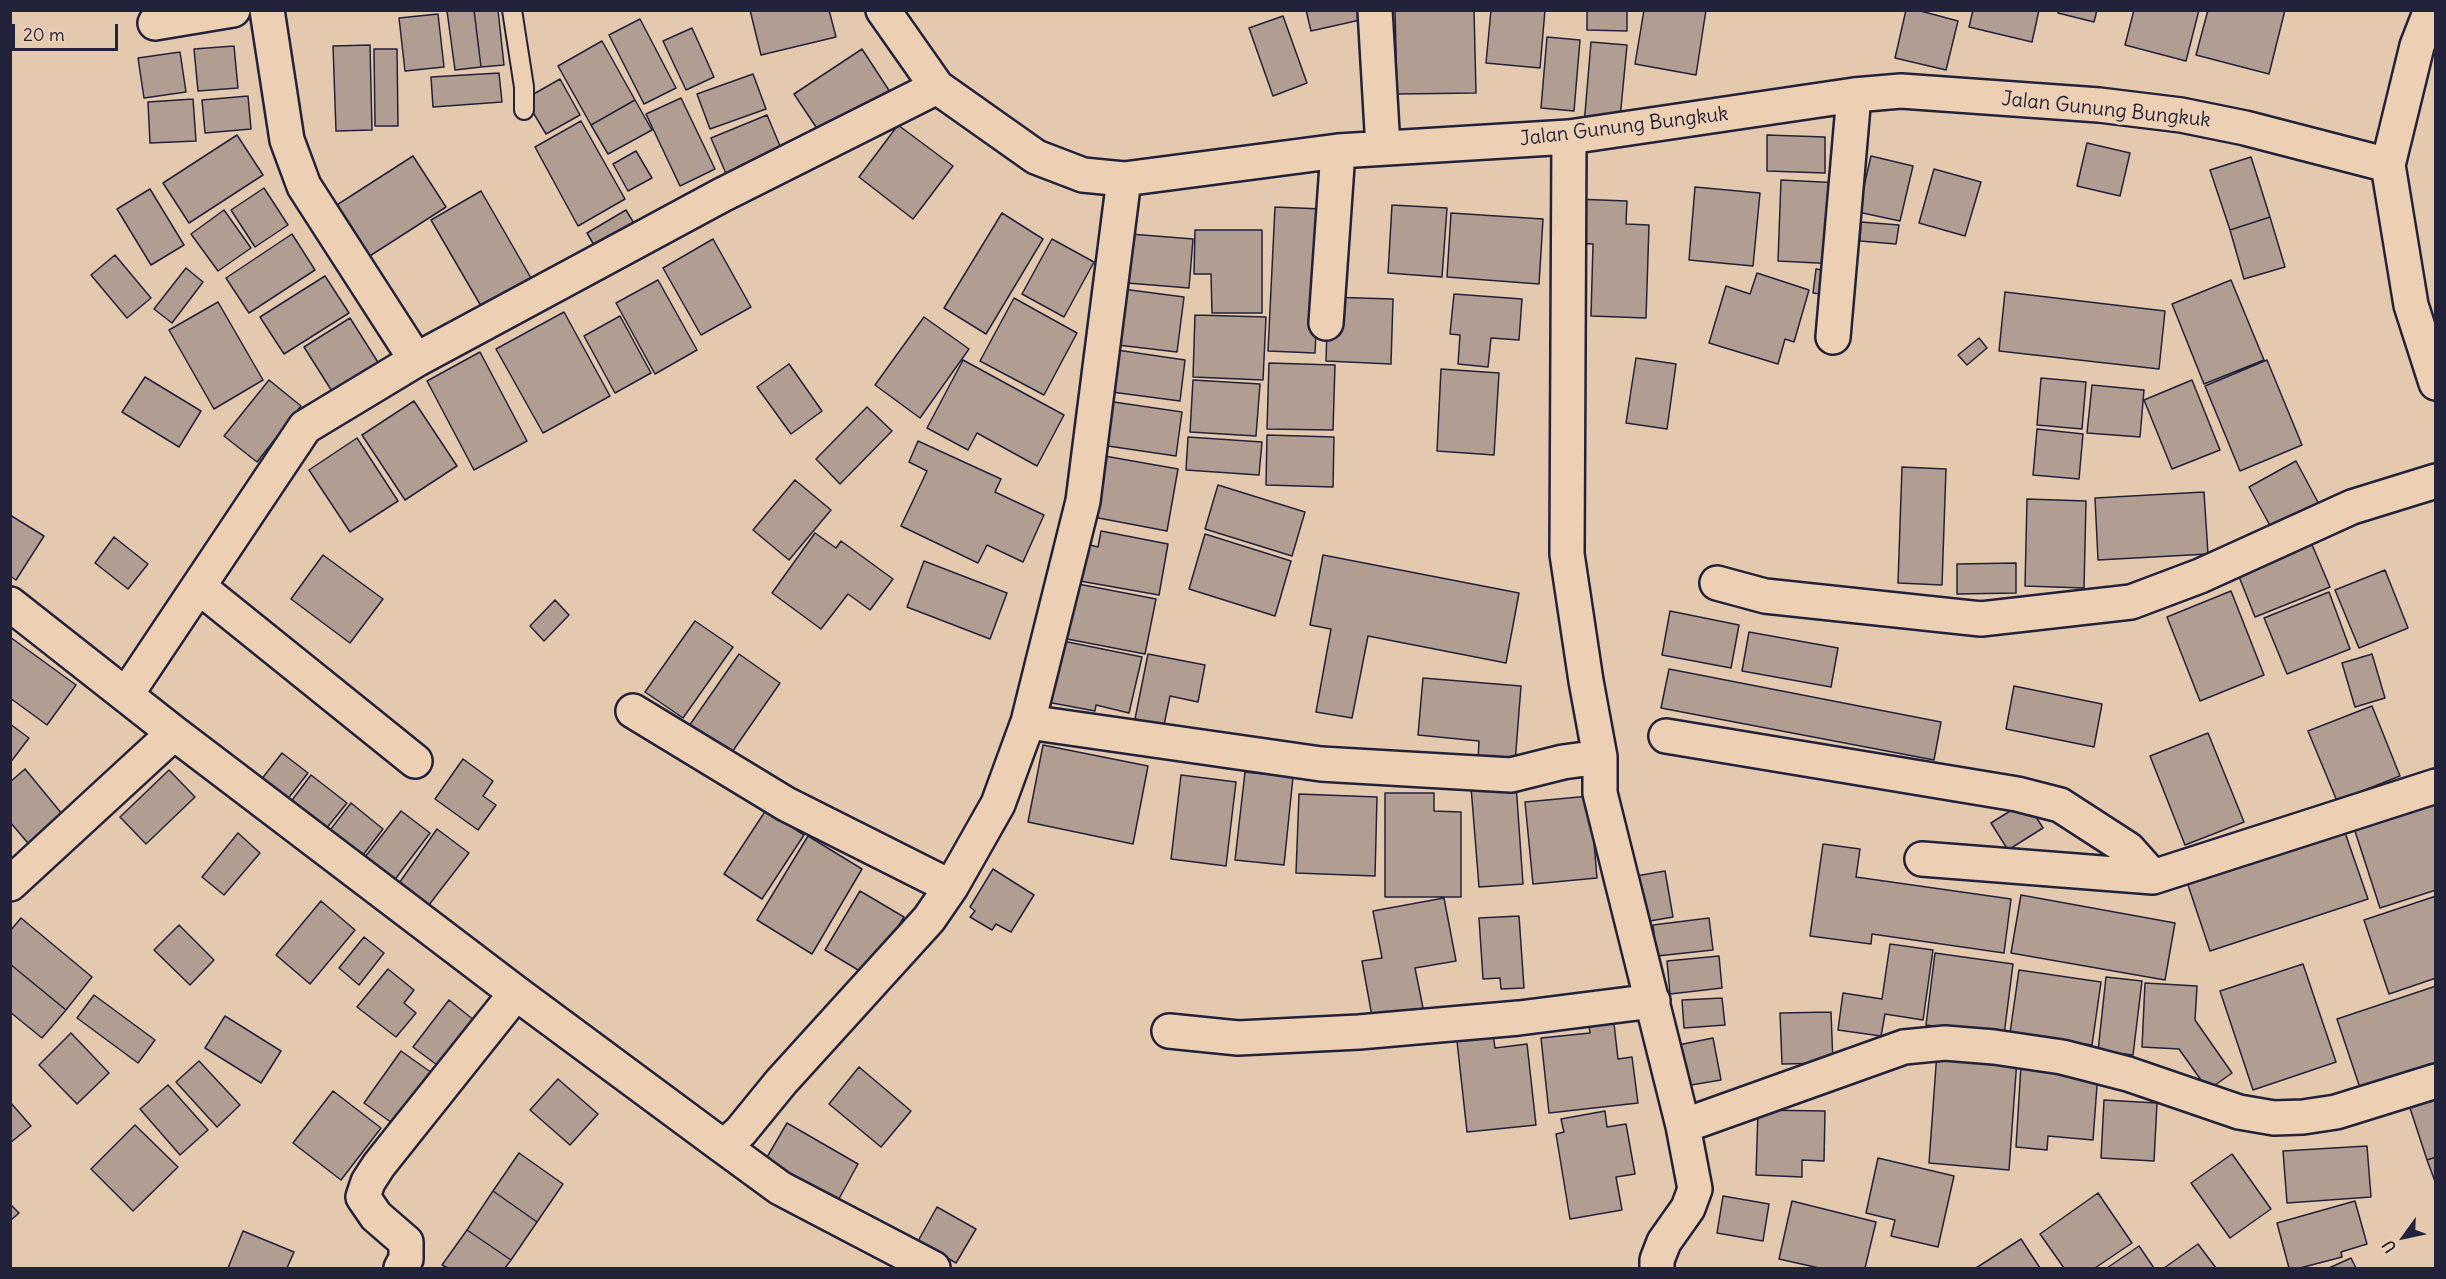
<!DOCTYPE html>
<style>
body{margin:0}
#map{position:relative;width:2446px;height:1279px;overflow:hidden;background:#e5c9af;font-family:Delius,sans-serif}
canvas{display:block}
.frame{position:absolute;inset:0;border:12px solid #22223b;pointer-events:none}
.north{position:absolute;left:2374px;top:1207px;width:60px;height:60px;-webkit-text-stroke:4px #edd0b4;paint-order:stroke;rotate:237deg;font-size:16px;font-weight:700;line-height:24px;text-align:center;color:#22223b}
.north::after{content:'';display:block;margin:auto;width:21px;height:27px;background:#22223b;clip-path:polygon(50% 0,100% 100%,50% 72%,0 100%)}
.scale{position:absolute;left:12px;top:24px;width:106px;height:27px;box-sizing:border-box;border:3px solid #22223b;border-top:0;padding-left:8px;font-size:18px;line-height:21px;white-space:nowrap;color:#22223b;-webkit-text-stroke:4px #edd0b4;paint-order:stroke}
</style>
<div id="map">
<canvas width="2446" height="1279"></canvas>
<div class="frame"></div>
<div class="north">U</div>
<div class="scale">20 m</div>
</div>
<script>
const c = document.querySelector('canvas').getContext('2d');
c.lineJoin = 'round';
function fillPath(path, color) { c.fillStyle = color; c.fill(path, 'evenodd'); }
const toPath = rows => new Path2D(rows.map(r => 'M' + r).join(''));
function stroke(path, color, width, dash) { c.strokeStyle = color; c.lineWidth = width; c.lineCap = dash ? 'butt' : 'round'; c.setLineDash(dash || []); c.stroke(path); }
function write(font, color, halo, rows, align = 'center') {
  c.font = font + ' Delius,sans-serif'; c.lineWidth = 6; c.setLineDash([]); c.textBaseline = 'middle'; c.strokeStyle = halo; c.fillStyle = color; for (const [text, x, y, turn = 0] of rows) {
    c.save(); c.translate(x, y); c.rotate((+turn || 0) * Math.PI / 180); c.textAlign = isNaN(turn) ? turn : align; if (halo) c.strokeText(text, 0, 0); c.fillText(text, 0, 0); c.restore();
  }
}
const building = toPath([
 [474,10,498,10,504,65,481,67,474,10],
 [474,10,481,67,455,70,447,11,474,10],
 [750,10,829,10,836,37,761,55,750,10],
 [1306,10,1358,10,1360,20,1311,31,1306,10],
 [1395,10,1474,10,1476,93,1397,94,1395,10],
 [1491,10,1545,10,1540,68,1486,63,1491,10],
 [1587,10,1627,10,1627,31,1587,30,1587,10],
 [1644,10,1706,10,1696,75,1635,64,1644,10],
 [1906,10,1917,10,1958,21,1946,70,1895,58,1906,10],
 [1973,10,2039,10,2032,42,1969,27,1973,10],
 [2058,10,2097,10,2094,22,2058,13,2058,10],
 [2134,10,2199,10,2186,61,2125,45,2134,10],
 [2208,10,2285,10,2269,74,2196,55,2208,10],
 [438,14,444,67,405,71,399,18,438,14],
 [1283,16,1307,83,1273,96,1249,28,1283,16],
 [640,19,676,88,644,104,609,35,640,19],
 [692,28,714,77,686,90,663,41,692,28],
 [1547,37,1580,40,1574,111,1541,108,1547,37],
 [602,41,635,100,591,125,558,66,602,41],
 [1591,42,1627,45,1619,129,1584,125,1591,42],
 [370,45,372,130,336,131,333,46,370,45],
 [234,46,238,88,198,91,194,49,234,46],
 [374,49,397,49,398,126,375,126,374,49],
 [862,49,892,95,824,139,794,94,862,49],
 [180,52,186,92,144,98,138,58,180,52],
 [499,73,502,102,433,107,431,77,499,73],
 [753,74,766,109,710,129,697,94,753,74],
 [560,79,580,115,546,134,525,99,560,79],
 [248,96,251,129,205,133,202,100,248,96],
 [681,98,715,169,680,186,646,114,681,98],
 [193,99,196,141,150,143,148,102,193,99],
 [635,100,652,130,608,154,591,125,635,100],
 [767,115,783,153,727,176,711,138,767,115],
 [581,121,625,199,578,226,535,147,581,121],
 [898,125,953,166,913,219,859,177,898,125],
 [237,135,263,175,189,223,163,183,237,135],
 [1767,135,1825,137,1825,173,1767,171,1767,135],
 [2087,143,2130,153,2120,196,2077,186,2087,143],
 [636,151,652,178,628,191,613,164,636,151],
 [413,156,446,207,362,261,329,210,413,156],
 [1871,156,1913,166,1900,221,1858,212,1871,156],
 [2251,157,2270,217,2230,230,2210,170,2251,157],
 [1934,169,1981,182,1965,236,1919,223,1934,169],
 [1781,180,1841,183,1837,264,1778,261,1781,180],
 [1695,187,1760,193,1753,266,1689,260,1695,187],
 [264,188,288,225,255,247,231,210,264,188],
 [150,189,184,245,151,265,117,209,150,189],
 [481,191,531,278,481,306,431,220,481,191],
 [1575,199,1627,201,1626,224,1649,225,1646,318,1591,316,1593,244,1574,243,1575,199],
 [1392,205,1447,208,1442,277,1388,273,1392,205],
 [1275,207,1322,209,1315,353,1268,351,1275,207],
 [224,210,251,248,218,271,191,234,224,210],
 [626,210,638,230,598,252,587,233,626,210],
 [1002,213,1043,239,986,334,944,308,1002,213],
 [1451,213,1543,219,1539,284,1447,277,1451,213],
 [2270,217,2285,267,2244,279,2230,230,2270,217],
 [1861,222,1899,225,1896,244,1860,241,1861,222],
 [1195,230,1262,230,1262,313,1212,313,1211,274,1194,274,1195,230],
 [1118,233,1193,239,1189,288,1115,282,1118,233],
 [292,234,315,270,249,313,226,278,292,234],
 [713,239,751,307,701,335,663,268,713,239],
 [1052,239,1094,262,1064,317,1022,294,1052,239],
 [115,255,151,298,127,318,91,275,115,255],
 [186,268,203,282,172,323,154,309,186,268],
 [1816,269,1830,271,1827,295,1813,293,1816,269],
 [1757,273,1809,290,1794,342,1785,339,1778,364,1709,343,1726,286,1750,294,1757,273],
 [325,276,349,313,284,354,260,317,325,276],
 [658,280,697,350,655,374,616,303,658,280],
 [2231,280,2264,360,2204,384,2172,304,2231,280],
 [1115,288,1184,297,1177,352,1109,344,1115,288],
 [2005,292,2165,311,2159,369,1999,351,2005,292],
 [1454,294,1522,299,1519,340,1491,338,1488,367,1458,364,1460,335,1450,334,1454,294],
 [1328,297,1393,299,1391,364,1326,361,1328,297],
 [1014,298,1077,333,1044,395,980,361,1014,298],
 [218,302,263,380,214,409,169,330,218,302],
 [564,312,610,396,543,433,496,349,564,312],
 [1195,315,1266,317,1263,380,1193,377,1195,315],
 [620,316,651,373,615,393,584,336,620,316],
 [924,317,969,349,920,418,875,385,924,317],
 [350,318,381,367,335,396,304,347,350,318],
 [1979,338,1987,348,1967,365,1958,355,1979,338],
 [1110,349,1185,360,1180,401,1104,391,1110,349],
 [480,352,527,441,474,470,427,381,480,352],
 [1636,358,1676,364,1667,429,1626,423,1636,358],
 [963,360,1064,415,1037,466,977,433,968,450,927,428,963,360],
 [2267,360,2302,445,2240,471,2205,386,2267,360],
 [1269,363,1335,365,1333,430,1267,429,1269,363],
 [789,364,822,411,791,434,757,387,789,364],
 [1441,369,1499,373,1494,455,1437,451,1441,369],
 [145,377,201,411,179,447,122,412,145,377],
 [2041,378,2086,382,2082,429,2037,425,2041,378],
 [269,380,301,406,257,462,224,436,269,380],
 [1193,380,1260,384,1256,436,1190,432,1193,380],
 [2192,380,2220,450,2172,469,2144,400,2192,380],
 [2092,385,2144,390,2140,437,2087,433,2092,385],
 [414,401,457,466,405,500,362,435,414,401],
 [1107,401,1182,412,1176,456,1101,445,1107,401],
 [867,407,892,431,840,484,816,459,867,407],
 [2037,429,2083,434,2079,479,2033,475,2037,429],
 [1267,435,1334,437,1333,487,1266,485,1267,435],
 [1188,437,1262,442,1259,475,1186,470,1188,437],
 [357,438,398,501,350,532,309,470,357,438],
 [918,441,1001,479,995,492,1044,515,1023,562,987,545,978,563,901,526,927,471,909,462,918,441],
 [1099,455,1178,469,1167,531,1088,516,1099,455],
 [2296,461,2320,506,2273,531,2249,487,2296,461],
 [1902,467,1946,469,1942,585,1898,583,1902,467],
 [795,480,831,510,789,560,753,530,795,480],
 [1218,485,1305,512,1292,556,1205,529,1218,485],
 [2204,492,2208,554,2098,560,2095,498,2204,492],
 [2027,499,2086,501,2084,588,2025,586,2027,499],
 [10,515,44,536,16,580,10,576,10,515],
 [1101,531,1168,544,1159,595,1080,581,1086,544,1098,547,1101,531],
 [815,533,836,548,841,541,893,579,870,610,848,594,821,629,772,593,815,533],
 [1205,534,1291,561,1275,616,1189,589,1205,534],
 [114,537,148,564,128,589,95,563,114,537],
 [2310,540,2330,587,2255,617,2236,569,2310,540],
 [323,555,383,599,350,643,291,599,323,555],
 [1323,555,1519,593,1506,663,1368,636,1352,718,1316,712,1331,629,1310,625,1323,555],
 [924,561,1007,593,990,639,907,607,924,561],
 [2016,563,2016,593,1957,594,1957,564,2016,563],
 [2385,570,2408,628,2359,648,2335,590,2385,570],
 [1073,583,1156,599,1145,654,1062,638,1073,583],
 [2231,591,2264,675,2200,701,2167,617,2231,591],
 [2329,592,2350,649,2287,674,2264,618,2329,592],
 [555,600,569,615,544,641,530,626,555,600],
 [1670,611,1739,625,1731,668,1662,655,1670,611],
 [695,621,733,647,683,718,645,692,695,621],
 [1749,632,1838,648,1831,687,1742,671,1749,632],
 [10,637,76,685,47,725,10,698,10,637],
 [1058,640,1142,657,1129,713,1096,705,1095,711,1047,702,1058,640],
 [739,654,780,683,730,755,689,726,739,654],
 [1148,654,1205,665,1198,702,1170,696,1164,725,1135,719,1148,654],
 [2372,654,2385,698,2355,707,2342,663,2372,654],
 [1669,669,1941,722,1934,760,1661,708,1669,669],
 [1423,678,1521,686,1515,763,1478,760,1479,741,1418,735,1423,678],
 [2014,686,2102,704,2094,747,2006,729,2014,686],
 [2372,706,2400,776,2337,801,2308,731,2372,706],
 [10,724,29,738,10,763,10,724],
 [2208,733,2244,822,2185,845,2150,756,2208,733],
 [1043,745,1148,766,1133,844,1028,822,1043,745],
 [282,753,308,773,283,805,257,785,282,753],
 [463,759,493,781,483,796,496,805,478,830,435,799,463,759],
 [25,769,67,820,33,849,10,822,10,782,25,769],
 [169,770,195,797,146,844,120,817,169,770],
 [1245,772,1293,777,1284,865,1235,860,1245,772],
 [311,775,347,803,321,835,286,808,311,775],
 [1181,775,1236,782,1226,866,1171,859,1181,775],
 [1516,784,1523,884,1479,887,1471,787,1516,784],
 [1385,793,1434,793,1434,811,1461,812,1461,897,1385,897,1385,793],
 [1299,794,1377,797,1375,876,1296,873,1299,794],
 [1590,796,1597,878,1533,884,1525,802,1590,796],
 [2026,801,2043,828,2008,850,1991,823,2026,801],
 [2436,801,2436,890,2380,908,2354,828,2436,801],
 [351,803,383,829,356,864,324,838,351,803],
 [766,810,804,835,762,899,724,874,766,810],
 [401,811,430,833,390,886,358,866,401,811],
 [2342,824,2368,899,2210,951,2185,876,2342,824],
 [437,829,469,853,425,910,395,889,437,829],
 [238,833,260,853,224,895,202,877,238,833],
 [808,836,862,869,812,954,757,920,808,836],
 [1823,844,1860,849,1856,877,2011,899,2004,953,1872,934,1871,944,1810,936,1823,844],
 [993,869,1034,895,1011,932,996,924,992,930,970,917,975,911,970,907,993,869],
 [1665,871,1673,917,1644,922,1636,876,1665,871],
 [860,891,904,917,868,976,825,950,860,891],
 [2021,895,2175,923,2165,980,2011,953,2021,895],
 [2436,896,2436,978,2389,994,2364,920,2436,896],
 [1444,898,1456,961,1415,968,1424,1013,1373,1022,1362,961,1382,958,1373,911,1444,898],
 [321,901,355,930,310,984,276,955,321,901],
 [1519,916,1524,988,1501,989,1500,978,1483,979,1479,918,1519,916],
 [21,918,92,977,66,1010,10,964,10,931,21,918],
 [1709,918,1713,950,1657,956,1653,925,1709,918],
 [179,925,214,960,190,985,154,950,179,925],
 [364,937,384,953,359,985,339,968,364,937],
 [1890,944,1933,950,1923,1020,1885,1014,1881,1036,1838,1030,1843,993,1882,999,1890,944],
 [1935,953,2013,964,2004,1035,1926,1025,1935,953],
 [1719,956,1722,988,1670,994,1667,961,1719,956],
 [10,964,66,1010,42,1038,10,1012,10,964],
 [2303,964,2336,1062,2253,1090,2220,991,2303,964],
 [388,969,414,990,404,1003,416,1013,396,1037,357,1007,388,969],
 [2019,970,2101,982,2092,1045,2010,1033,2019,970],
 [2106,977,2142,981,2133,1055,2098,1051,2106,977],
 [2145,983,2197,986,2195,1020,2232,1073,2208,1090,2179,1049,2142,1047,2145,983],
 [2436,986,2436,1066,2361,1091,2337,1019,2436,986],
 [94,995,155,1040,138,1063,77,1018,94,995],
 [1722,998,1725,1025,1684,1028,1682,1000,1722,998],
 [449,1000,480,1025,445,1071,413,1047,449,1000],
 [1831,1012,1833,1063,1782,1064,1780,1013,1831,1012],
 [1613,1015,1618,1059,1632,1057,1638,1103,1549,1113,1541,1038,1590,1033,1588,1018,1613,1015],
 [225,1016,281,1051,261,1083,205,1048,225,1016],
 [1492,1027,1495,1048,1527,1044,1536,1125,1467,1132,1456,1032,1492,1027],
 [71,1033,109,1073,77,1104,39,1065,71,1033],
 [1713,1038,1721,1080,1685,1086,1678,1045,1713,1038],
 [401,1051,439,1078,402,1130,364,1103,401,1051],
 [1937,1052,2017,1059,2009,1170,1929,1163,1937,1052],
 [199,1061,240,1105,217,1127,176,1082,199,1061],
 [2021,1065,2098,1072,2093,1140,2048,1136,2047,1150,2016,1147,2021,1065],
 [859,1067,911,1111,881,1147,829,1104,859,1067],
 [558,1079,598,1114,570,1145,530,1110,558,1079],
 [168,1085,208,1130,180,1155,140,1109,168,1085],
 [333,1091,381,1128,341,1180,293,1143,333,1091],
 [2436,1096,2436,1157,2427,1160,2409,1105,2436,1096],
 [2104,1100,2157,1103,2154,1161,2101,1158,2104,1100],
 [10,1102,31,1126,10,1143,10,1102],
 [1758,1110,1825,1111,1824,1161,1802,1160,1802,1177,1756,1175,1758,1110],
 [1605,1111,1607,1127,1626,1124,1635,1174,1616,1177,1622,1210,1570,1219,1556,1134,1564,1132,1561,1119,1605,1111],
 [787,1123,858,1164,835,1206,763,1164,787,1123],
 [135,1125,178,1167,133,1211,91,1169,135,1125],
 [2367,1146,2371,1197,2287,1203,2283,1151,2367,1146],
 [519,1153,563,1184,537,1222,493,1191,519,1153],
 [2232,1154,2271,1209,2230,1238,2191,1183,2232,1154],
 [2436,1157,2436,1184,2427,1160,2436,1157],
 [1878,1158,1954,1176,1938,1247,1891,1236,1895,1220,1866,1213,1878,1158],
 [493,1191,537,1222,511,1260,467,1230,493,1191],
 [2098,1193,2132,1243,2095,1268,2064,1268,2040,1234,2098,1193],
 [1723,1196,1769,1204,1763,1241,1717,1233,1723,1196],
 [1792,1201,1876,1222,1865,1268,1819,1268,1779,1259,1792,1201],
 [2355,1201,2367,1244,2341,1252,2342,1257,2300,1268,2289,1268,2277,1223,2355,1201],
 [10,1204,19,1213,10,1221,10,1204],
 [937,1207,976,1229,956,1263,918,1241,937,1207],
 [467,1230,511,1260,505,1268,448,1268,442,1265,467,1230],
 [243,1231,294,1252,287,1268,228,1268,243,1231],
 [2021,1239,2040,1268,1976,1268,2021,1239],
 [2198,1244,2216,1268,2164,1268,2198,1244],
 [2139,1246,2154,1268,2107,1268,2139,1246],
 [2351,1258,2356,1268,2329,1268,2351,1258]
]);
const lane = toPath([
 [512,10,524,87,524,110]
]);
const street = toPath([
 [267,10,287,140,304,186,416,360],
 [883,10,937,87,1036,157,1083,175,1124,179,1338,151,1569,137,1854,95,1901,91,2099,105,2181,115,2245,128,2388,165],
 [1375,10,1383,148],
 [155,23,233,10],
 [1569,137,1567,554,1586,681,1600,757,1600,793,1683,1126,1695,1189,1688,1208,1664,1242,1657,1260,1657,1268],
 [1326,323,1338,151],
 [1833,337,1854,95],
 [1717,583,1765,596,1981,619,2131,602,2200,576,2352,507,2436,481],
 [199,587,415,761],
 [10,604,174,733,516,993,724,1147,741,1131,781,1082,929,919,951,887,998,804,1028,722,1083,501,1124,179],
 [126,695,305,427,416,360,722,195,937,87],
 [633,711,786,804,951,887],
 [1028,722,1321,764,1511,775,1563,762,1600,757],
 [1666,736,2017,794,2060,805,2128,849,2153,877,2436,786],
 [1922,859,2153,877],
 [10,884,174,733],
 [1169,1031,1238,1038,1359,1032,1519,1018,1653,1001],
 [1683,1126,1904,1047,1945,1043,1994,1047,2062,1057,2128,1074,2239,1112,2274,1118,2303,1117,2336,1112,2436,1081],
 [724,1147,780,1188,933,1268],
 [401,1268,406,1259,406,1242,376,1216,363,1197,368,1182,379,1165,516,993]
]);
const primary = toPath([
 [2431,10,2417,46,2388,165,2411,305,2436,383]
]);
const streetNames = [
 ["Jalan Gunung Bungkuk",2106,110,6],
 ["Jalan Gunung Bungkuk",1624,127,-7]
];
fillPath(building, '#b19d91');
stroke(building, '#22223b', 1.5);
stroke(lane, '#22223b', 22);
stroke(street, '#22223b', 38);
stroke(primary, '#22223b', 38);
stroke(lane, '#edd0b4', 18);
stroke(street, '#edd0b4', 33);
stroke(primary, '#edd0b4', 33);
write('20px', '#22223b', '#edd0b4', streetNames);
</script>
